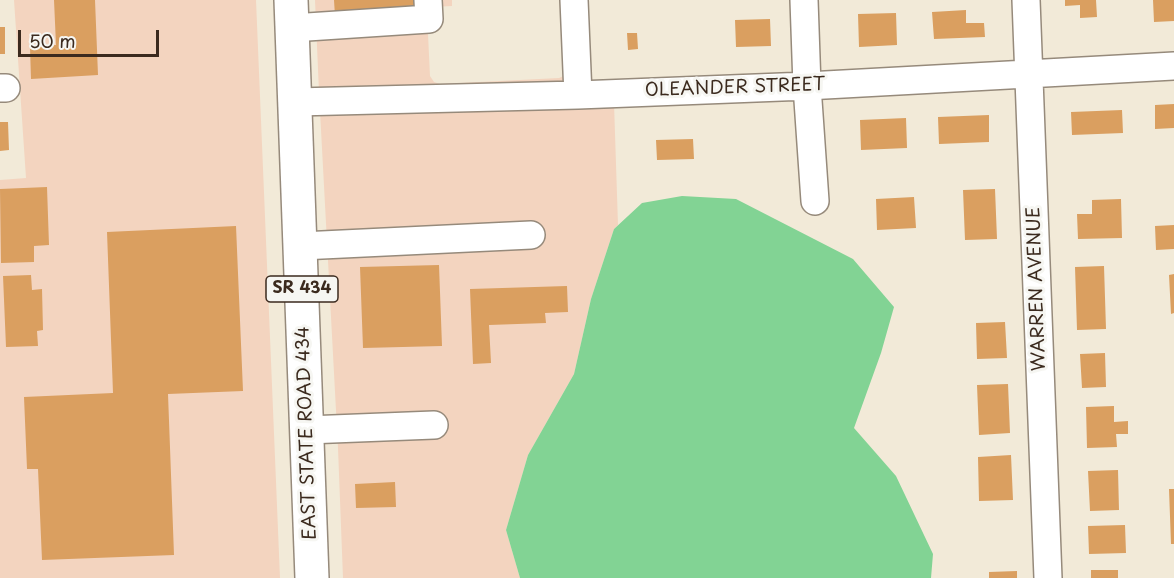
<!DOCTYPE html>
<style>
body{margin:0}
#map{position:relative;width:1174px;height:578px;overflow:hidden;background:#f2ead8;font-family:"Playpen Sans",sans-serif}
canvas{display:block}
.scale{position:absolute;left:18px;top:30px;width:141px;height:27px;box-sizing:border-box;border:3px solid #3b2a1e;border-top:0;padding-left:8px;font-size:18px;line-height:21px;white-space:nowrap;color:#3b2a1e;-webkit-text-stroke:4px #f6f6f2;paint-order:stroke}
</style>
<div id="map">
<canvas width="1174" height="578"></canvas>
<div class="scale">50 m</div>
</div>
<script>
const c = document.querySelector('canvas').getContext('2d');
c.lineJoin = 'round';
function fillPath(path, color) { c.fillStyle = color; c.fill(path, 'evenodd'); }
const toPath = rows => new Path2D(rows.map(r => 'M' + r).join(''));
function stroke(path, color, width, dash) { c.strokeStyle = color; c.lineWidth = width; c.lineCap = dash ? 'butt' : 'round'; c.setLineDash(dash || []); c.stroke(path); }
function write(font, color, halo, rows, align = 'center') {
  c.font = font + ' "Playpen Sans",sans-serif'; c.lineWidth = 6; c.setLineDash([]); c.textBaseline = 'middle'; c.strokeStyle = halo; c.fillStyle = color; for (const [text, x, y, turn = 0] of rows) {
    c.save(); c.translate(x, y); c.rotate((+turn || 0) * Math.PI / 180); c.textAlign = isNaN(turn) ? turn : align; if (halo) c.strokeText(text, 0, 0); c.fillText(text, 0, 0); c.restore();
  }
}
const built = toPath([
 [14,0,256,0,280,578,0,578,0,180,26,178],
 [315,0,452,0,452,6,433,7,427,13,430,76,434,82,440,84,559,78,566,75,567,86,319,92],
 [614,103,618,225,614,229,591,299,574,374,528,455,506,530,520,578,343,578,338,448,320,111]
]);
const green = toPath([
 [682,196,736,199,853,259,894,307,881,353,854,428,896,476,933,554,931,578,520,578,506,530,528,455,574,374,591,299,614,229,642,203]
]);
const building = toPath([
 [54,0,95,0,98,75,31,79,30,47,56,45],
 [334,0,425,0,425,12,335,16],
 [1065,0,1096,0,1097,17,1080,18,1080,5,1065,6],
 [1153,0,1174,0,1174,21,1154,22],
 [966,10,966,23,984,23,985,37,934,39,932,12],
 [896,13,897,45,859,47,858,14],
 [770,19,771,46,736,47,735,20],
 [0,27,5,27,5,54,0,54],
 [627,33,637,33,638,49,628,50],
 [1174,104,1174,128,1155,129,1155,105],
 [1122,110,1123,133,1072,135,1071,112],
 [989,115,989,142,939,144,938,117],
 [906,118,907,148,861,150,860,120],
 [0,122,8,122,9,150,0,151],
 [693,139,694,159,657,160,656,140],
 [47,187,49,245,34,246,34,262,1,263,0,189],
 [995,189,997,239,965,240,963,190],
 [914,197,916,228,877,230,876,199],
 [1121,199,1122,238,1078,239,1077,214,1092,214,1092,200],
 [1174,225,1174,249,1156,250,1155,226],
 [236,226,243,391,168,394,174,555,42,560,38,469,27,469,24,397,113,393,107,232],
 [439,265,442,346,363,348,360,267],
 [1104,266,1106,329,1077,330,1075,267],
 [1174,274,1174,313,1171,314,1169,275],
 [31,275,32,290,42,289,43,330,37,331,38,346,6,347,3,276],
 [567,286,568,312,545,313,546,323,489,325,491,363,473,364,470,289],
 [1005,322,1007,358,977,359,976,323],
 [1105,353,1106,387,1082,388,1080,354],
 [1008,384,1010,433,979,435,977,385],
 [1114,406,1114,422,1128,421,1128,434,1116,434,1117,447,1087,448,1086,407],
 [1011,455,1013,500,979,501,978,457],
 [1118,470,1119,510,1090,511,1088,471],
 [395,482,396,507,356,508,355,484],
 [1169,489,1174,489,1174,544,1171,544],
 [1125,525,1126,553,1089,554,1088,526],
 [1091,570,1118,570,1118,578,1091,578],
 [1017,571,1017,578,989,578,989,572]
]);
const minor = toPath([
 [574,0,578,95],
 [804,0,807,86,815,201],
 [1026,0,1048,578],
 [292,28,429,19,428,0],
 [0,88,6,88],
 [296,102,578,95,807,86,1174,66],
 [301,246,531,235],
 [307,430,434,425]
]);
const major = toPath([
 [291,0,312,578]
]);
const shields = [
 [302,289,72]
];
const shieldNames = [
 ["SR 434",302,289]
];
const streetNames = [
 ["OLEANDER STREET",735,88,-2],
 ["WARREN AVENUE",1037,289,-92],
 ["EAST STATE ROAD 434",307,433,-92]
];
fillPath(built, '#f3d4bf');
fillPath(green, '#82d394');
fillPath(building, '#da9f60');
stroke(minor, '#968a7b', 30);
stroke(major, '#968a7b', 36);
stroke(minor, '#fff', 27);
stroke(major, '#fff', 33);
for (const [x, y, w] of shields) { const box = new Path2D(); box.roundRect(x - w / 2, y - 13, w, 26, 4.5); c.fillStyle = '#f6f6f2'; c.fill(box); stroke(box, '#3b2a1e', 1.5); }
write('bold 16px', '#3b2a1e', null, shieldNames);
write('18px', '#3b2a1e', '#f6f6f2', streetNames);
</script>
